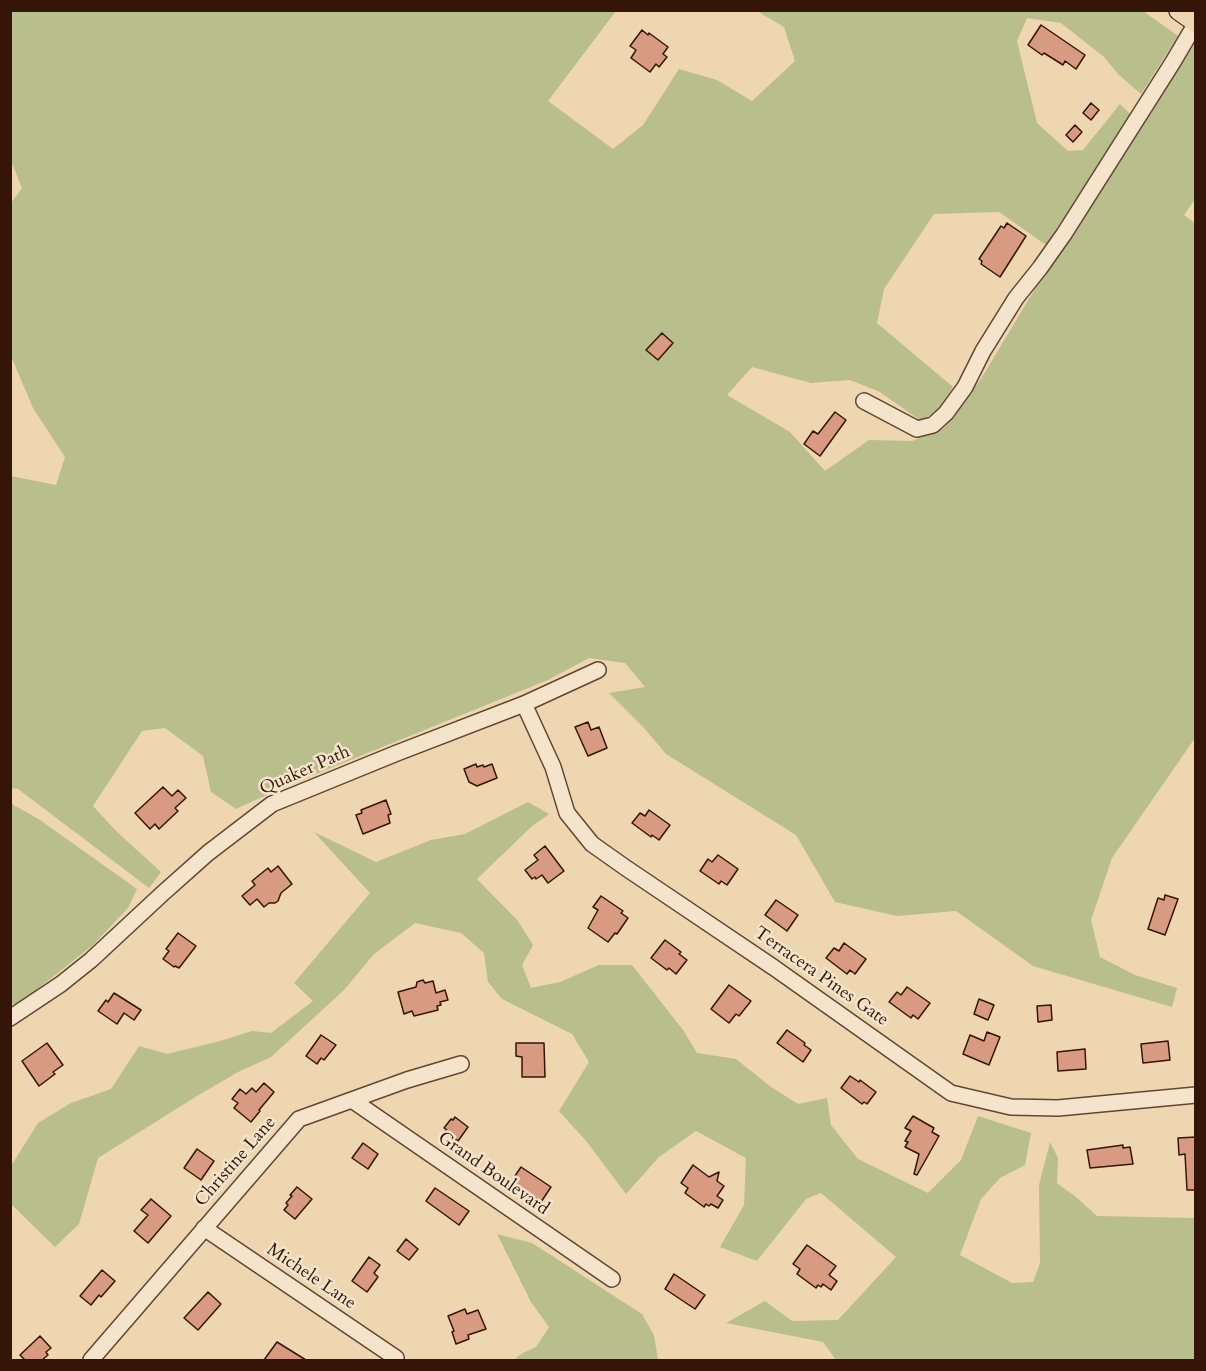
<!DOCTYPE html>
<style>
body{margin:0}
#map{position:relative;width:1206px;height:1371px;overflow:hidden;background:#eed6b1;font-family:Cardo,serif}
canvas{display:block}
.frame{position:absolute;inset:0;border:12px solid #351508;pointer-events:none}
</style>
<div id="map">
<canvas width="1206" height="1371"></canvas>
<div class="frame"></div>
</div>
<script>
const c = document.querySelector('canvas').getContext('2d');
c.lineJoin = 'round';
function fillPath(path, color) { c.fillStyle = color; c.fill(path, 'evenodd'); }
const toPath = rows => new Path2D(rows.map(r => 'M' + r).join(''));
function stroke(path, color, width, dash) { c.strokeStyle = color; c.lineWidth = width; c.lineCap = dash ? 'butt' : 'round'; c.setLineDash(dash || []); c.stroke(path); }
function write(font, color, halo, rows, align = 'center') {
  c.font = font + ' Cardo,serif'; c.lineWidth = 5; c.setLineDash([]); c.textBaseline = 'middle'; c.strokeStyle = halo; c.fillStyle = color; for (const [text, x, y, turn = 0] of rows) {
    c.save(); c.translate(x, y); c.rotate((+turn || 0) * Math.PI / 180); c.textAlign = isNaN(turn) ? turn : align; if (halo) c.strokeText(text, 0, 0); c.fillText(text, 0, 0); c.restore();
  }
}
const green = toPath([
 [11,11,616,11,548,101,613,149,643,125,679,69,717,80,752,101,795,61,784,27,757,11,1143,11,1178,36,1141,94,1119,75,1104,57,1061,23,1027,18,1017,41,1037,123,1068,151,1083,150,1120,104,1131,115,1046,245,999,212,934,214,884,289,877,323,953,387,939,409,921,421,880,392,850,380,811,383,752,367,727,395,790,432,825,471,869,440,912,441,944,428,981,379,1036,287,1194,45,1195,46,1195,199,1184,215,1196,224,1195,738,1112,858,1091,920,1100,957,1135,975,1177,988,1172,1007,1033,966,956,911,897,916,835,902,796,835,666,754,644,728,609,693,645,687,625,663,589,658,548,680,286,786,236,809,211,792,203,756,165,728,142,731,93,806,116,831,161,872,149,888,18,789,11,788,11,476,56,485,65,457,33,408,11,356,11,203,22,188,11,161],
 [528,802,549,814,531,827,477,879,518,921,533,945,522,965,531,988,560,982,599,965,632,965,683,1030,697,1053,736,1059,771,1087,798,1104,827,1098,831,1125,858,1159,928,1193,961,1160,978,1116,1031,1133,1025,1165,1000,1178,981,1199,960,1255,1012,1283,1033,1282,1040,1263,1039,1185,1050,1142,1058,1158,1057,1183,1076,1197,1097,1216,1195,1218,1195,1360,836,1360,823,1342,726,1323,765,1301,792,1321,838,1320,896,1257,821,1193,806,1199,757,1261,720,1247,744,1205,746,1158,696,1131,659,1157,626,1194,587,1142,559,1111,589,1062,572,1034,502,999,488,982,484,953,461,933,415,923,374,954,344,990,271,1057,238,1072,197,1096,98,1158,79,1224,55,1247,11,1204,11,1166,38,1123,71,1103,111,1089,139,1046,167,1054,220,1041,252,1031,271,1033,313,1001,294,983,370,893,314,832,376,862,431,840,465,834],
 [10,803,40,820,137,889,128,908,93,945,16,1006,10,1002],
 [497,1234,532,1243,642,1314,654,1335,658,1360,514,1360,521,1354,536,1347,549,1327,531,1302]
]);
const building = toPath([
 [1041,25,1085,55,1076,69,1065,61,1063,65,1044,53,1042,55,1028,45,1041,25],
 [642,30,648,35,649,33,668,47,663,54,667,57,659,67,656,64,650,72,631,58,636,50,630,46,642,30],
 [1091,103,1099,110,1091,120,1083,113,1091,103],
 [1075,125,1082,132,1073,142,1066,135,1075,125],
 [1007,223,1026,236,1000,277,981,264,982,261,979,259,1001,226,1004,228,1007,223],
 [662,333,673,343,658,360,646,350,662,333],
 [835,412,846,420,820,456,804,444,813,431,818,434,835,412],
 [588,722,591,730,599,727,607,748,588,756,575,727,588,722],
 [476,764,477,767,483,765,484,767,492,764,497,778,477,786,469,782,464,769,476,764],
 [163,787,172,796,178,790,186,798,175,808,178,811,159,829,155,824,150,829,135,813,163,787],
 [386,800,391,814,388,815,390,823,363,834,356,815,362,813,361,810,386,800],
 [649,810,670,825,659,840,652,835,651,837,632,823,640,813,645,816,649,810],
 [545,846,564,871,548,883,542,875,536,879,535,877,532,879,525,870,538,860,534,855,545,846],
 [718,855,738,869,727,885,721,881,719,884,700,871,708,859,712,862,718,855],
 [278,866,292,884,281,893,278,901,275,903,269,903,264,907,257,899,250,905,242,896,255,885,252,881,268,868,271,872,278,866],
 [1165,895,1178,899,1165,935,1148,929,1158,898,1164,900,1165,895],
 [601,896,623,911,621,913,628,918,617,934,615,933,608,942,588,928,598,910,593,907,601,896],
 [776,900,798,915,787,931,765,915,776,900],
 [178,933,196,946,179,968,175,966,174,967,163,959,169,951,166,949,178,933],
 [665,940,681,952,679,954,687,960,676,974,669,968,667,970,651,958,665,940],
 [844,943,866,959,855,974,850,970,847,974,826,958,834,948,839,951,844,943],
 [423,980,425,983,433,981,436,993,445,990,448,1000,440,1002,441,1005,437,1006,438,1010,414,1016,412,1011,404,1014,398,992,416,987,417,982,423,980],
 [729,985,751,1001,739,1016,736,1014,729,1023,711,1009,729,985],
 [907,987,930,1003,918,1019,913,1015,911,1018,889,1002,897,992,901,995,907,987],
 [114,993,141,1010,134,1020,124,1013,117,1024,98,1011,106,1000,108,1002,114,993],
 [979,999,994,1005,988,1020,974,1014,979,999],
 [1051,1005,1052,1020,1038,1022,1037,1006,1051,1005],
 [787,1030,805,1043,804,1045,811,1050,803,1062,777,1043,787,1030],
 [987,1032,1000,1037,989,1065,963,1054,970,1035,984,1041,987,1032],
 [321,1035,336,1045,324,1060,321,1058,317,1064,306,1056,321,1035],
 [1168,1041,1170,1060,1143,1063,1141,1044,1168,1041],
 [47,1043,63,1065,53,1072,55,1074,39,1086,22,1061,47,1043],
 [516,1043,544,1043,545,1077,522,1077,522,1057,516,1056,516,1043],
 [1085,1049,1086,1069,1058,1071,1057,1052,1085,1049],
 [850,1076,859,1082,860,1080,876,1092,867,1104,864,1102,862,1104,841,1088,850,1076],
 [264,1083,274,1092,259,1110,260,1111,251,1122,234,1108,238,1103,232,1099,240,1089,246,1094,252,1088,256,1092,264,1083],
 [913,1116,934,1128,932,1132,939,1136,917,1175,914,1174,919,1154,905,1147,908,1142,905,1141,911,1131,905,1128,913,1116],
 [455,1117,468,1127,458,1141,445,1131,447,1130,444,1128,451,1119,453,1120,455,1117],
 [1196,1137,1196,1190,1187,1190,1185,1154,1179,1155,1178,1138,1196,1137],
 [363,1143,378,1154,368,1169,352,1158,363,1143],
 [1123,1145,1123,1148,1130,1147,1133,1164,1090,1168,1087,1150,1123,1145],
 [197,1149,214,1161,201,1180,184,1168,197,1149],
 [693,1165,709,1177,719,1172,717,1181,724,1186,717,1196,723,1200,718,1208,711,1204,709,1206,706,1204,704,1207,685,1193,688,1188,681,1183,693,1165],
 [521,1167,551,1187,541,1202,511,1182,521,1167],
 [297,1187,312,1199,295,1219,284,1210,288,1205,286,1203,292,1196,290,1195,297,1187],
 [435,1188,469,1211,459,1225,426,1201,435,1188],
 [151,1199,171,1216,148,1243,134,1231,148,1215,141,1210,151,1199],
 [406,1239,418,1249,409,1260,397,1251,406,1239],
 [807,1245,836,1266,829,1275,837,1281,831,1290,823,1284,821,1287,818,1285,816,1288,797,1274,800,1269,793,1264,807,1245],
 [369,1257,380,1265,374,1273,378,1277,367,1292,352,1281,369,1257],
 [102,1270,115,1281,101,1297,99,1295,91,1305,80,1296,102,1270],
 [674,1274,705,1295,695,1309,665,1289,674,1274],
 [208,1292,221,1304,198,1330,184,1318,208,1292],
 [465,1309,467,1314,478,1310,486,1329,468,1335,469,1339,456,1344,452,1332,454,1331,448,1316,465,1309],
 [40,1336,51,1348,46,1352,48,1355,42,1360,25,1360,20,1355,40,1336],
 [277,1342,306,1360,264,1360,277,1342]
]);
const minor = toPath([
 [864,401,917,429,933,425,946,413,965,387,983,351,1016,298,1040,268,1064,234,1173,62,1196,23],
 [524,704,553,767,567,813,592,844,626,868,773,967,951,1093,1011,1107,1058,1108,1196,1095],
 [10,1018,61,984,91,960,162,894,208,853,272,804,397,753,524,704,598,670],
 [352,1100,612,1279],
 [204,1228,396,1358],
 [91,1360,299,1119,407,1080,461,1064]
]);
const major = toPath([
 [1179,10,1196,22]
]);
const streetNames = [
 ["Quaker Path",305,771,-24],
 ["Terracera Pines Gate",821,977,35],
 ["Christine Lane",236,1162,-49],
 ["Grand Boulevard",493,1174,35],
 ["Michele Lane",311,1277,34]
];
fillPath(green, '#b8be8c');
fillPath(building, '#d89a80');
stroke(building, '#351508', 1.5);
stroke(minor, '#634532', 18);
stroke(major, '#351508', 22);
stroke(minor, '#f4e4cc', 15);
stroke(major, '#eed6b1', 20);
write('18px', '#351508', '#f4e4cc', streetNames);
</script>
